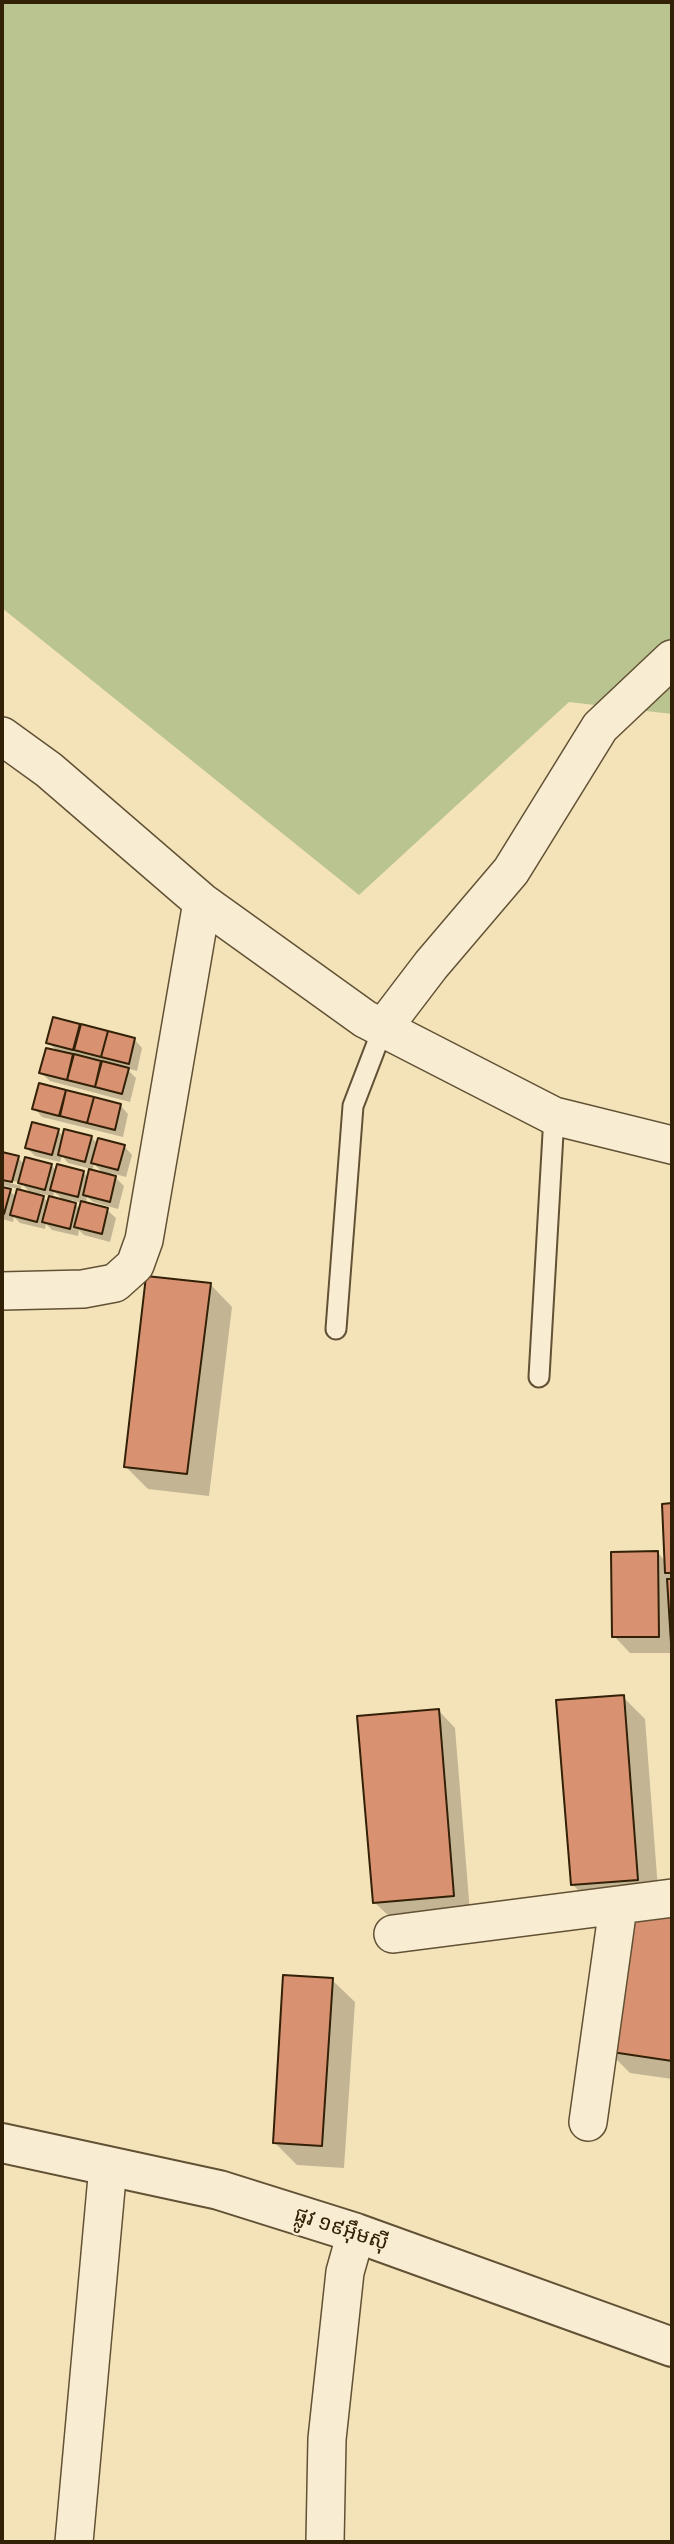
<!DOCTYPE html>
<meta charset="utf-8">
<style>
body{margin:0}
#map{position:relative;width:674px;height:2544px;overflow:hidden;background:#f4e3b9;font-family:"IM FELL Great Primer",serif}
canvas{display:block}
.frame{position:absolute;inset:0;border:4px solid #322007;pointer-events:none}
</style>
<div id="map">
<canvas width="674" height="2544"></canvas>
<div class="frame"></div>
</div>
<script>
const c = document.querySelector('canvas').getContext('2d');
c.lineJoin = 'round';
function fillPath(path, color) { c.fillStyle = color; c.fill(path, 'evenodd'); }
const toPath = rows => new Path2D(rows.map(r => 'M' + r).join(''));
function stroke(path, color, width, dash) { c.strokeStyle = color; c.lineWidth = width; c.lineCap = dash ? 'butt' : 'round'; c.setLineDash(dash || []); c.stroke(path); }
function write(font, color, halo, rows, align = 'center') {
  c.font = font + ' "IM FELL Great Primer","Noto Sans Khmer",serif'; c.lineWidth = 5; c.setLineDash([]); c.textBaseline = 'middle'; c.strokeStyle = halo; c.fillStyle = color; for (const [text, x, y, turn = 0] of rows) {
    c.save(); c.translate(x, y); c.rotate((+turn || 0) * Math.PI / 180); c.textAlign = isNaN(turn) ? turn : align; if (halo) c.strokeText(text, 0, 0); c.fillText(text, 0, 0); c.restore();
  }
}
const green = toPath([
 [2,2,672,2,672,714,569,702,359,895,2,608]
]);
const shadow = toPath([
 [54,1019,134,1039,142,1048,137,1071,126,1068,136,1078,130,1102,50,1081,41,1073,59,1053,48,1042],
 [40,1085,120,1105,128,1114,123,1137,42,1117,34,1108],
 [58,1131,64,1137,91,1137,98,1144,124,1146,132,1155,126,1177,111,1173,124,1186,118,1209,93,1202,87,1197,86,1204,107,1210,116,1218,110,1242,84,1235,79,1230,78,1236,52,1230,46,1224,45,1229,20,1223,14,1217,13,1222,2,1219,2,1189,10,1191,16,1197,18,1189,2,1185,2,1181,21,1186,21,1183,2,1178,2,1154,18,1158,24,1164,51,1165,57,1171,83,1172,89,1178,91,1169,68,1163,62,1156,60,1162,35,1156,27,1148],
 [94,1164,105,1175,92,1172],
 [22,1184,32,1195,20,1192],
 [54,1192,59,1196,64,1201,53,1198],
 [39,1193,50,1196,49,1203],
 [71,1200,82,1203,81,1210],
 [210,1284,232,1307,209,1496,148,1489,126,1467],
 [664,1505,672,1505,672,1653,630,1653,614,1636,658,1553,666,1562],
 [623,1697,645,1719,659,1902,595,1907,572,1884],
 [439,1711,455,1728,470,1912,391,1918,374,1902],
 [672,1915,672,2079,630,2073,607,2050],
 [332,1980,355,2002,344,2168,297,2165,275,2143]
]);
const building = toPath([
 [53,1017,80,1024,73,1050,46,1043,53,1017],
 [81,1024,108,1031,101,1057,74,1050,81,1024],
 [108,1031,135,1038,129,1064,101,1057,108,1031],
 [46,1048,73,1054,67,1080,39,1073,46,1048],
 [74,1054,101,1061,95,1087,67,1080,74,1054],
 [102,1061,129,1068,122,1094,95,1087,102,1061],
 [39,1083,66,1090,59,1116,32,1109,39,1083],
 [66,1090,94,1097,87,1123,60,1116,66,1090],
 [94,1097,121,1104,115,1130,87,1123,94,1097],
 [32,1122,59,1129,52,1155,25,1148,32,1122],
 [64,1129,92,1136,85,1162,58,1155,64,1129],
 [98,1138,125,1145,118,1170,91,1163,98,1138],
 [2,1152,19,1156,12,1182,2,1180,2,1152],
 [25,1157,52,1164,45,1190,18,1183,25,1157],
 [57,1164,84,1171,78,1197,50,1190,57,1164],
 [89,1169,116,1176,110,1202,83,1195,89,1169],
 [2,1187,11,1189,4,1214,2,1214,2,1187],
 [17,1189,44,1196,37,1222,10,1215,17,1189],
 [49,1196,76,1203,70,1229,42,1222,49,1196],
 [81,1201,108,1208,102,1234,74,1227,81,1201],
 [146,1276,211,1283,187,1474,124,1467,146,1276],
 [672,1503,672,1573,665,1573,662,1504,672,1503],
 [658,1551,659,1637,612,1637,611,1552,658,1551],
 [667,1579,672,1579,672,1659,667,1579],
 [624,1695,638,1880,571,1885,556,1700,624,1695],
 [439,1709,454,1896,373,1903,357,1716,439,1709],
 [672,1913,672,2061,605,2051,626,1920,672,1913],
 [283,1975,333,1978,322,2146,273,2143,283,1975]
]);
const service = toPath([
 [336,1329,353,1106,383,1028],
 [539,1377,554,1116]
]);
const minor = toPath([
 [2,736,49,770,202,902,365,1019,554,1116,672,1145],
 [383,1028,431,965,511,871,600,727,672,659],
 [2,1291,83,1289,115,1283,135,1265,144,1240,202,902],
 [393,1934,672,1898],
 [588,2122,618,1907],
 [74,2542,108,2166],
 [325,2542,327,2439,345,2272,356,2233]
]);
const tertiary = toPath([
 [2,2143,219,2190,356,2233,672,2347]
]);
const streetNames = [
 ["ផ្លូវ ១៩អ៊ឹមស៊ី",341,2230,18]
];
fillPath(green, '#bac490');
fillPath(shadow, '#0003');
fillPath(building, '#d89271');
stroke(building, '#322007', 2);
stroke(service, '#625134', 23);
stroke(minor, '#625134', 40);
stroke(tertiary, '#625134', 42);
stroke(service, '#f8edd2', 19);
stroke(minor, '#f8edd2', 37);
stroke(tertiary, '#f8edd2', 38);
write('21px', '#322007', '#f8edd2', streetNames);
</script>
